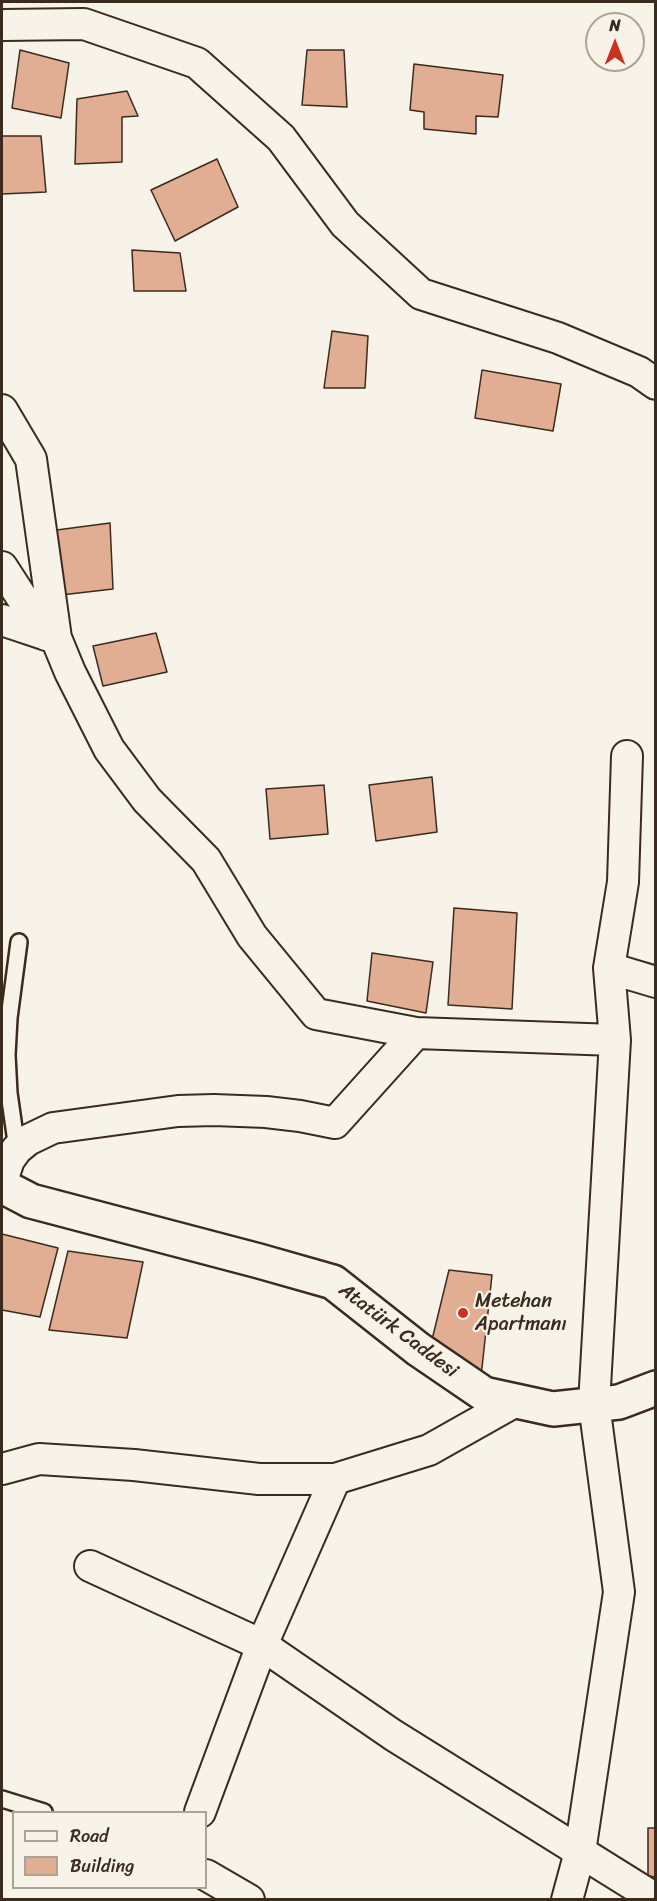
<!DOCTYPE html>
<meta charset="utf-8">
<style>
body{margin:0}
#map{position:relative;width:657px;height:1901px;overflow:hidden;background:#f7f3e8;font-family:Sriracha,sans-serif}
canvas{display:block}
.frame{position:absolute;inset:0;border:3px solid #3b2a1e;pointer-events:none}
.legend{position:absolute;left:12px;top:1811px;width:195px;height:78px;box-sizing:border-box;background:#f7f3e8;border:2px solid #aca397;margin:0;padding:8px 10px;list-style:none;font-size:18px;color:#3b2a1e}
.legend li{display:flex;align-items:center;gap:12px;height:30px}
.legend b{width:30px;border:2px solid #aca397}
.north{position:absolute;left:585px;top:12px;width:60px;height:60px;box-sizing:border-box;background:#f7f3e8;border:2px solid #aca397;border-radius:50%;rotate:0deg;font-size:16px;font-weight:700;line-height:24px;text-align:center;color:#3b2a1e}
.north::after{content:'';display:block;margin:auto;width:21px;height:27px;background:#c8321e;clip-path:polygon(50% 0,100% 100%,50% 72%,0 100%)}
</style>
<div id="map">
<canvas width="657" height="1901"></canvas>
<div class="frame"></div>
<ul class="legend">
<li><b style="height:8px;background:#f7f3e8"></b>Road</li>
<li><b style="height:16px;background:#e1ae94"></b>Building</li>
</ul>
<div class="north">N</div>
</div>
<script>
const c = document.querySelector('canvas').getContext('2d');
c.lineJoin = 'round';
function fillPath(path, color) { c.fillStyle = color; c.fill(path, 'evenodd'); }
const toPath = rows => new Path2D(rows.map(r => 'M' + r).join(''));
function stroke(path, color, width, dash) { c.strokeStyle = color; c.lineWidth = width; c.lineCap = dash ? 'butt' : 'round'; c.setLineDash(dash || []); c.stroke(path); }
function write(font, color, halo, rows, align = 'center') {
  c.font = font + ' Sriracha,sans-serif'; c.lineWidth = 4.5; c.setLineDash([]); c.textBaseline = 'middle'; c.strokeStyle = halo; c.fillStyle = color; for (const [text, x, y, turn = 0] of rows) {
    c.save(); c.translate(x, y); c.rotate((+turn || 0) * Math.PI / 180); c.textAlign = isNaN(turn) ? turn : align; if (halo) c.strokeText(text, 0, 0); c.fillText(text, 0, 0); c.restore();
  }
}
const building = toPath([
 [20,50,69,63,61,118,12,108,20,50],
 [307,50,344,50,347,107,302,105,307,50],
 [414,64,503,75,498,117,476,116,476,134,424,129,424,112,410,110,414,64],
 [127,91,138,116,122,117,122,162,75,164,77,99,127,91],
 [2,136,41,136,46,192,2,194,2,136],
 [217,159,238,207,175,241,151,190,217,159],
 [132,250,180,253,186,291,134,291,132,250],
 [332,331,368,336,365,388,324,388,332,331],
 [482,370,561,384,553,431,475,418,482,370],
 [110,523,113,589,61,595,49,531,110,523],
 [156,633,167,672,103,686,93,646,156,633],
 [432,777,437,832,376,841,369,785,432,777],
 [324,785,328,834,270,839,266,789,324,785],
 [454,908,517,913,512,1009,448,1005,454,908],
 [372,953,433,962,426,1013,367,1001,372,953],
 [2,1234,58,1248,40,1317,2,1310,2,1234],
 [68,1251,143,1262,127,1338,49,1330,68,1251],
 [449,1270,492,1275,480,1386,429,1352,449,1270],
 [648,1828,656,1828,656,1877,648,1876,648,1828]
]);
const lane = toPath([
 [17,1149,9,1093,7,1055,9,1018,19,942],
 [2,1799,44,1812]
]);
const street = toPath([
 [2,25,84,24,197,63,281,138,345,224,421,294,558,338,639,372,656,384],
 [2,410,31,459,56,638,70,672,109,749,147,800,206,860,252,936,316,1014,416,1033,615,1040,594,1404,619,1592,580,1852,567,1900],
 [2,567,46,635],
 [2,620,53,637],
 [609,968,623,882,627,756],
 [615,1040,609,968,656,982],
 [2,1181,9,1160,17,1149,28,1140,53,1128,178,1111,214,1110,266,1112,300,1116,335,1123,416,1033],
 [2,1469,39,1459,134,1465,259,1479,335,1479,429,1450,516,1401],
 [90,1566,262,1645,393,1735,656,1899],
 [200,1812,262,1645,335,1479],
 [206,1875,249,1900]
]);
const secondary = toPath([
 [2,1186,31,1201,259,1261,333,1282,418,1349,484,1394,553,1409,619,1402,656,1388]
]);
const markers = [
 [463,1313,6,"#c8321e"]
];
const poiNames = [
 ["Metehan",475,1302],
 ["Apartmanı",475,1325]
];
const streetNames = [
 ["Atatürk Caddesi",398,1331,37]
];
fillPath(building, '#e1ae94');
stroke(building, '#3b2a1e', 1.5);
stroke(lane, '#3b2a1e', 20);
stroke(street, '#3b2a1e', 34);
stroke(secondary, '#3b2a1e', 38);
stroke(lane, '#f7f3e8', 15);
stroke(street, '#f7f3e8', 30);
stroke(secondary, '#f7f3e8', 33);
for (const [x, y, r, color] of markers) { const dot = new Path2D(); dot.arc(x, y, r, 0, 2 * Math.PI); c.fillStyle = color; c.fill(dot); stroke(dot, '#f7f3e8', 2); }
write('20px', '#3b2a1e', '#f7f3e8', poiNames, 'left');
write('20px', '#3b2a1e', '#f7f3e8', streetNames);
</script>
